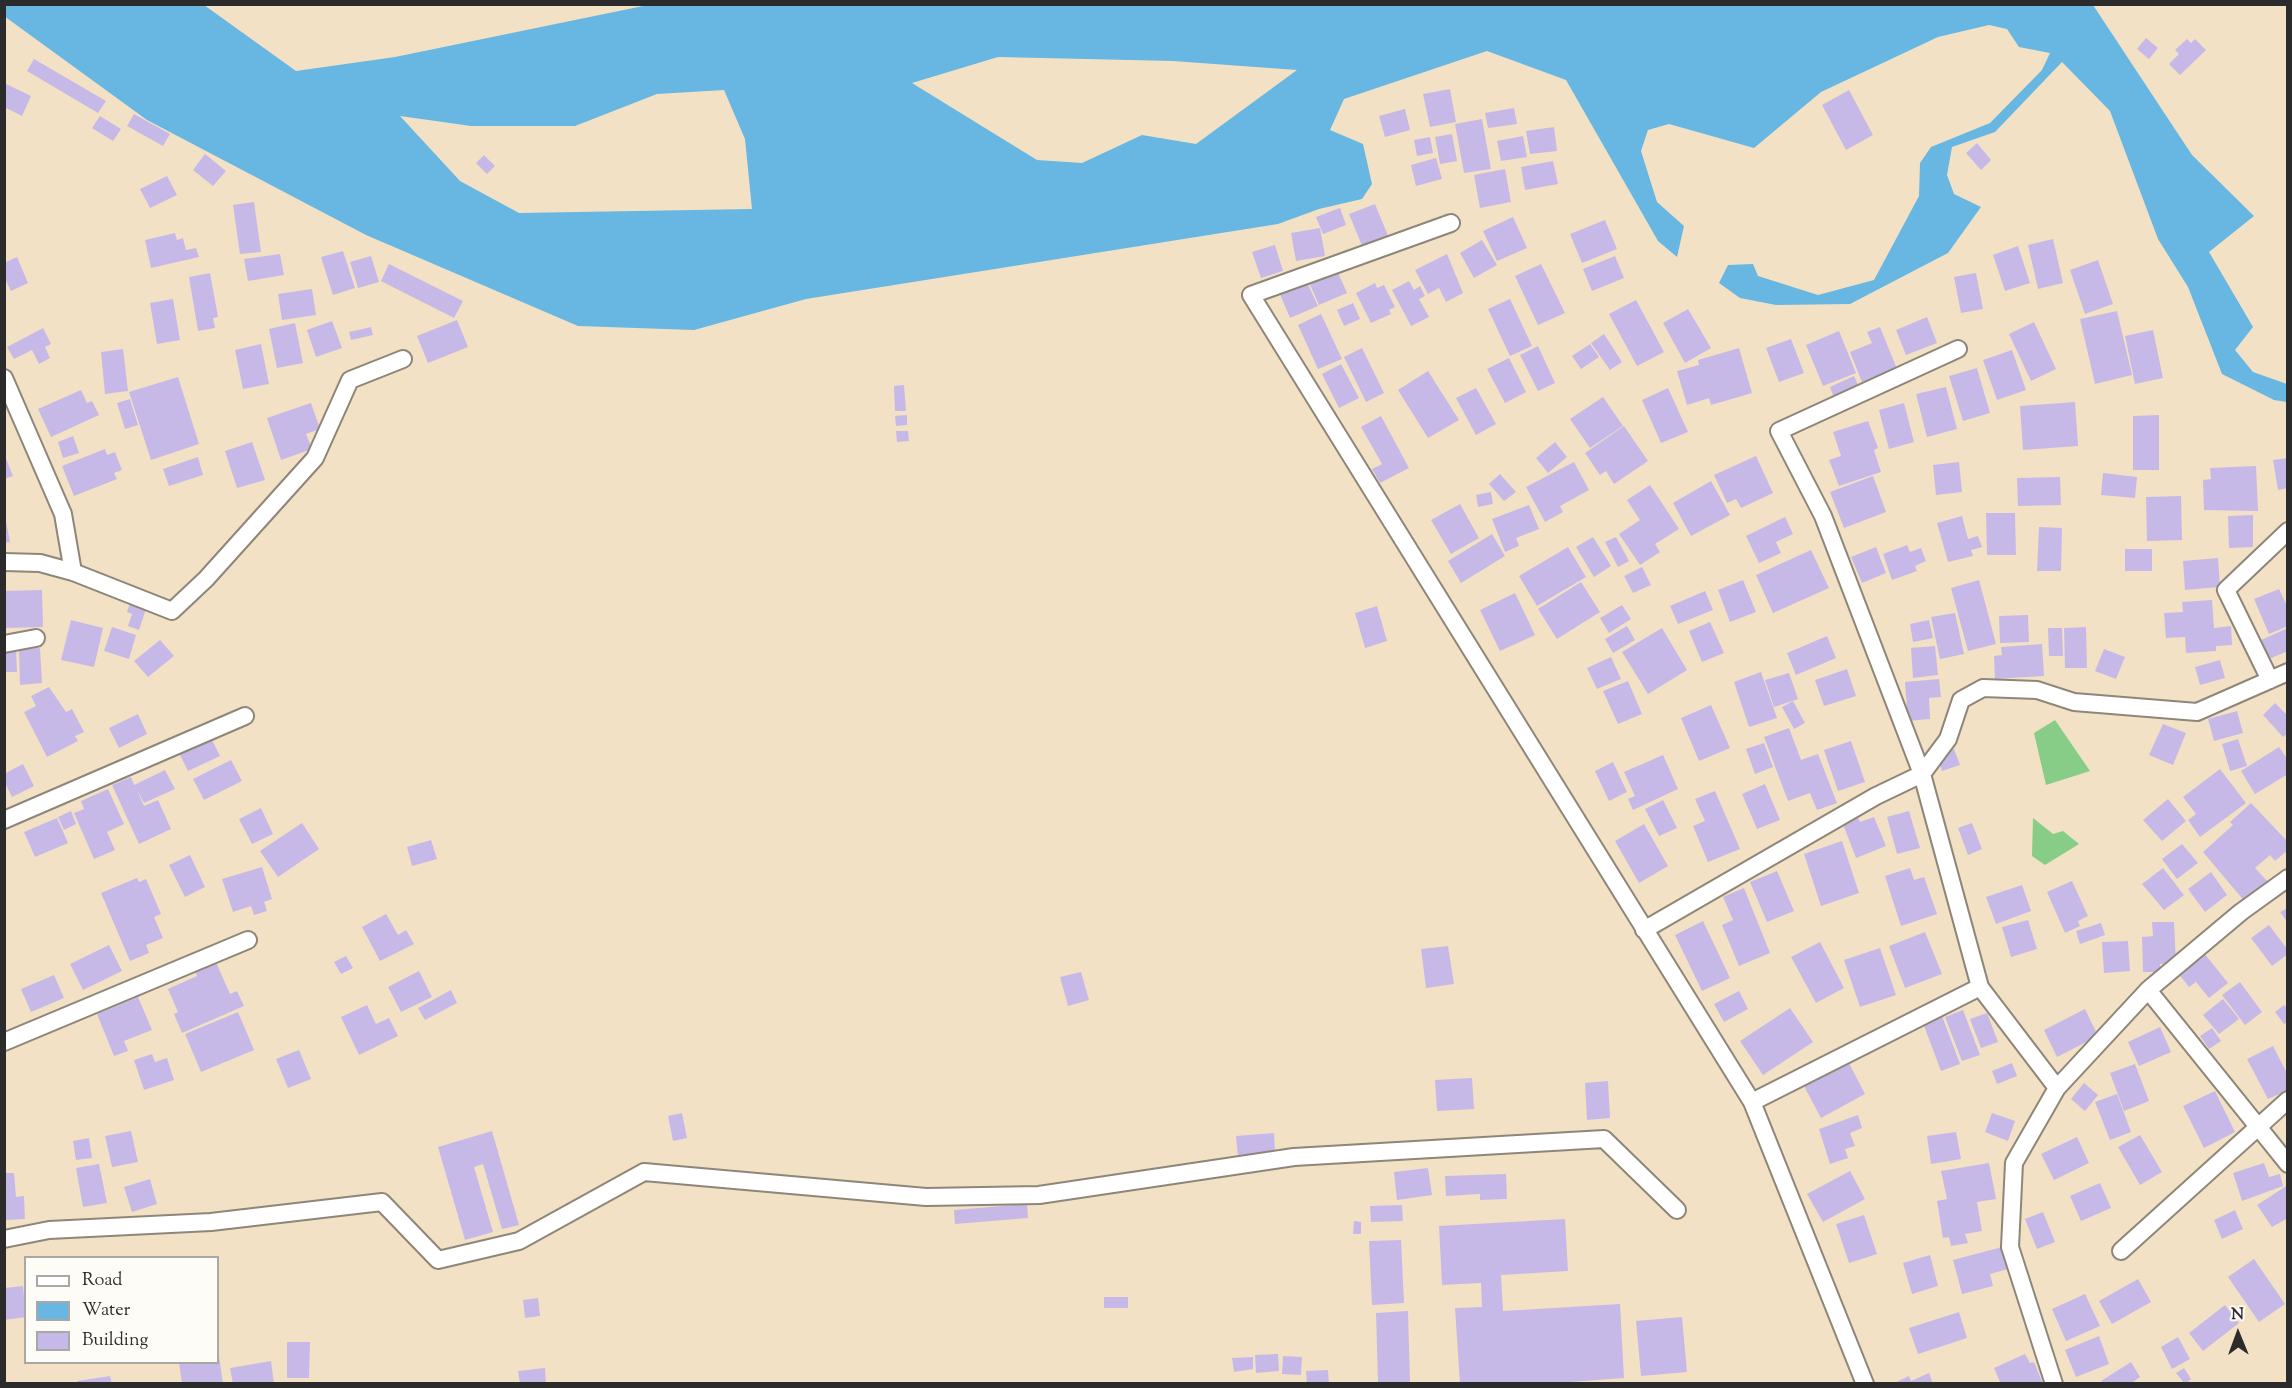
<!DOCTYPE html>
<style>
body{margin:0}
#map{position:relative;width:2292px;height:1388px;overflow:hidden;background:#f2e1c5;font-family:"Sorts Mill Goudy",serif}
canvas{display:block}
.frame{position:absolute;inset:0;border:6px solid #2b2b2b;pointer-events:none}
.legend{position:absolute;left:24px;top:1256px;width:195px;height:108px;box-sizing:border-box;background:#fdfcf7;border:2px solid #a9a8a5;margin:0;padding:8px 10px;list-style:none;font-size:18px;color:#2b2b2b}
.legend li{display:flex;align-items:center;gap:12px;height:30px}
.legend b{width:30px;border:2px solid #a9a8a5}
.north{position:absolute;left:2208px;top:1304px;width:60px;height:60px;-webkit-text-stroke:4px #fdfcf7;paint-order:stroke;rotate:359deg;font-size:16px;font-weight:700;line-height:24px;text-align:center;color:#2b2b2b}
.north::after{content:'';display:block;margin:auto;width:21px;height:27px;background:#2b2b2b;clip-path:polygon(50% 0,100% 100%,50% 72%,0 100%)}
</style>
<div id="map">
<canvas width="2292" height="1388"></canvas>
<div class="frame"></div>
<ul class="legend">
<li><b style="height:8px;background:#fff"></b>Road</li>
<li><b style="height:16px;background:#68b7e2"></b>Water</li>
<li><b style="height:16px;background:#c7b9e7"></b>Building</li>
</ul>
<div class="north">N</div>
</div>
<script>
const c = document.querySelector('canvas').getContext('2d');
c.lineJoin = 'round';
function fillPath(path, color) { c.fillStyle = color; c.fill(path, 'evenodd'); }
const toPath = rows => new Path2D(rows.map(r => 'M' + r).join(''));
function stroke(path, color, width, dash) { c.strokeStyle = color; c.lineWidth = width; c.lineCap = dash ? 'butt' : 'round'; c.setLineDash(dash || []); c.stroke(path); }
const green = toPath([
 [2055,720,2090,771,2046,785,2034,733],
 [2033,818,2053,834,2063,831,2079,844,2045,865,2032,856]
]);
const water = toPath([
 [648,5,2093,5,2192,155,2254,216,2209,252,2253,327,2235,350,2253,372,2287,384,2287,402,2274,400,2222,374,2188,287,2158,239,2110,111,2062,62,1995,132,1952,147,1947,175,1954,194,1981,207,1948,253,1850,304,1776,305,1740,298,1719,283,1728,265,1753,264,1758,276,1818,295,1874,280,1919,196,1920,163,1931,147,1990,123,2042,70,2050,53,2019,47,2007,29,1989,25,1938,37,1821,92,1754,148,1669,124,1648,130,1641,151,1657,202,1684,226,1677,257,1658,241,1566,80,1487,51,1344,99,1330,130,1363,144,1372,184,1362,199,1319,209,1278,224,806,299,694,330,578,326,366,235,147,120,4,16,5,5,204,5,296,71,395,57],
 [998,57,1173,61,1297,70,1196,144,1142,135,1082,163,1037,160,912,83],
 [724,90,745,139,752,209,519,213,460,181,400,116,471,126,575,126,657,94]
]);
const building = toPath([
 [2146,38,2158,48,2149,59,2137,49],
 [2187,39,2191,43,2195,39,2206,50,2180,75,2169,64,2179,54,2175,50],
 [34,59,106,101,98,113,27,71],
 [4,83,31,96,22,116,4,107],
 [1450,89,1456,122,1430,127,1423,94],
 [1849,90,1873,135,1846,150,1822,105],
 [1514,108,1517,124,1488,128,1485,113],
 [1405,109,1410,130,1385,137,1379,116],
 [134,114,170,134,163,146,127,126],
 [100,116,121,129,113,141,92,128],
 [1482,119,1491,169,1464,173,1455,124],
 [1554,127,1557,151,1530,154,1526,131],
 [1452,134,1457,161,1440,164,1435,137],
 [1523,136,1527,157,1501,161,1497,141],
 [1430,137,1433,153,1417,156,1414,140],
 [1977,143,1991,160,1981,170,1966,153],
 [205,154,226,171,213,186,193,170],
 [484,155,495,166,487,174,476,163],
 [1436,158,1442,179,1416,186,1411,165],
 [1553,161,1558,184,1525,190,1521,167],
 [1505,169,1511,202,1480,208,1474,175],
 [167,176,177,195,150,208,140,189],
 [254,202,261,252,240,254,233,205],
 [1375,204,1389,238,1363,248,1349,214],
 [1340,208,1346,225,1323,234,1316,217],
 [1513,217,1527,248,1497,261,1483,231],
 [1605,220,1617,249,1582,263,1570,234],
 [1320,228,1325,256,1296,261,1291,233],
 [175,233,177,240,183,238,186,250,196,248,199,257,151,268,145,240],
 [2053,239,2063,283,2038,289,2028,245],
 [1482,240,1497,265,1474,278,1460,253],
 [1275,245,1283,271,1261,278,1252,252],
 [2018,246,2030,283,2005,291,1993,255],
 [343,251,355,288,333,295,321,257],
 [280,254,284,275,248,281,244,259],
 [1447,254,1463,293,1446,302,1439,288,1428,294,1415,270],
 [371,256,379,282,358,288,350,262],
 [1615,256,1624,278,1592,291,1583,269],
 [17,257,28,283,11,291,4,277,4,263],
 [2098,260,2113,304,2085,314,2070,270],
 [389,264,463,301,454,318,381,281],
 [1541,264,1565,313,1538,325,1515,276],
 [1336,268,1347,293,1319,305,1308,280],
 [210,273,218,317,213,318,215,328,198,331,189,277],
 [1976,273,1983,309,1961,313,1954,277],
 [1306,280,1318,306,1290,318,1279,292],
 [1409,281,1414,290,1420,286,1425,296,1419,299,1429,317,1411,326,1392,290],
 [1375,283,1377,288,1384,285,1395,307,1389,310,1391,314,1371,323,1356,293],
 [312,289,316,315,282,320,278,294],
 [173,299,180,340,157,344,150,303],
 [1510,299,1532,346,1510,356,1488,309],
 [1636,300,1664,352,1637,366,1609,314],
 [1353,303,1360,319,1344,326,1337,310],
 [1688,309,1711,348,1685,363,1663,323],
 [2117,311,2132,375,2095,384,2080,319],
 [1321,314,1342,359,1318,369,1298,325],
 [1927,317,1937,343,1906,355,1896,330],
 [457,320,468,347,428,363,417,336],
 [332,321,342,348,316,357,307,330],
 [2034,322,2056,369,2031,381,2009,334],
 [295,323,303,363,277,368,269,329],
 [371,327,373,335,351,340,349,332],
 [1880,327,1897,369,1862,382,1850,352,1872,343,1867,332],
 [43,328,51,344,45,347,50,358,39,364,32,350,14,359,7,347],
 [2153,330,2163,378,2135,384,2125,336],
 [1839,331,1856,373,1823,386,1806,345],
 [1604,334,1622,362,1610,370,1591,343],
 [1791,339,1804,373,1779,382,1766,348],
 [261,344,269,384,243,389,235,350],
 [1590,344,1599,357,1581,369,1572,356],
 [1538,346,1555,383,1538,391,1520,355],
 [1362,348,1384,393,1366,402,1344,357],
 [1739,348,1752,393,1711,405,1709,398,1687,405,1677,371,1699,365,1698,360],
 [123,349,128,391,105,394,101,352],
 [2012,350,2026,390,1997,400,1983,360],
 [1509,358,1526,392,1505,403,1487,369],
 [1341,364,1359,398,1339,408,1322,374],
 [1977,368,1990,413,1963,421,1949,376],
 [1428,371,1459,420,1428,438,1398,390],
 [1854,376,1859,387,1834,398,1830,387],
 [178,377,199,444,151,460,129,392],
 [904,385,906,411,895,411,894,386],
 [1946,387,1957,429,1927,437,1916,394],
 [1476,388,1496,424,1476,435,1456,398],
 [1668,388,1688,432,1661,443,1642,400],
 [81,390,87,403,92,401,99,415,51,437,38,409],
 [1603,397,1623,426,1590,448,1570,419],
 [130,399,138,425,125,429,117,403],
 [2075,402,2078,446,2023,450,2020,406],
 [311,403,320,429,306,434,312,449,281,460,267,418],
 [1904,403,1914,442,1889,449,1879,410],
 [907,415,907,425,896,426,895,416],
 [2159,415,2159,470,2133,470,2133,416],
 [1381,416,1409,468,1380,483,1372,469,1382,464,1361,427],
 [1868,421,1878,448,1874,450,1881,472,1839,486,1829,460,1841,456,1833,432],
 [1624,426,1648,461,1614,484,1606,471,1600,475,1585,453],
 [896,431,908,431,909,441,897,442],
 [73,436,79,453,63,458,58,442],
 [252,442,265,480,237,488,225,451],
 [1555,442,1567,457,1548,473,1536,458],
 [105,449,107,455,115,452,122,470,114,473,117,479,74,496,62,466],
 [4,454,13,476,4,479],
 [1756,456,1773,493,1741,508,1736,499,1727,503,1714,475],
 [198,457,203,475,169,486,163,469],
 [2288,458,2288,488,2278,490,2273,460],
 [1574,462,1589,490,1560,506,1563,512,1545,522,1526,487],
 [1959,462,1962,492,1936,495,1933,465],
 [2256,466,2258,511,2204,510,2203,480,2211,479,2210,468],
 [2103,473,2137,477,2135,498,2101,495],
 [1500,474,1516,492,1504,501,1489,484],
 [1873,476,1886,512,1844,528,1830,492],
 [2060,477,2061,505,2018,506,2017,478],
 [1711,481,1730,515,1691,536,1673,503],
 [1650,485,1679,529,1655,544,1660,552,1640,565,1619,534,1640,520,1627,500],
 [1491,492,1493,504,1478,507,1476,495],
 [2181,496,2182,540,2147,541,2146,497],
 [1460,504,1479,538,1451,554,1431,520],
 [1529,505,1539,529,1516,538,1519,546,1505,552,1492,519],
 [4,511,10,542,4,543],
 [1986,513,2015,513,2016,555,1987,555],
 [2253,515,2253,547,2229,548,2228,516],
 [1962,516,1968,539,1978,536,1982,547,1971,550,1973,556,1948,562,1937,523],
 [1785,517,1793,534,1776,542,1781,553,1759,563,1746,536],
 [2039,527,2062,528,2061,571,2037,571],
 [1492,534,1505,556,1461,583,1448,561],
 [1593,537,1611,566,1594,577,1576,547],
 [1616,537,1629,561,1618,567,1605,542],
 [1907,545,1910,552,1921,548,1926,561,1915,566,1917,571,1892,580,1883,554],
 [1568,547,1586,577,1537,606,1519,576],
 [1876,547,1886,573,1862,583,1851,557],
 [2125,549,2152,549,2152,571,2125,571],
 [1811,550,1829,588,1773,613,1756,575],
 [2218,558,2220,587,2185,590,2183,561],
 [1642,567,1651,585,1633,593,1624,576],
 [1743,580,1756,612,1730,622,1718,590],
 [1979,580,1996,644,1968,651,1951,588],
 [1581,582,1600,612,1557,639,1538,609],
 [2279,589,2288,608,2288,626,2269,634,2254,599],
 [42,590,43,627,4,628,4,591],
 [1705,591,1713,610,1678,624,1670,606],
 [1515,593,1535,635,1500,651,1480,610],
 [2212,600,2214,628,2231,626,2232,645,2216,646,2216,651,2186,653,2185,637,2166,638,2164,613,2183,612,2182,602],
 [130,603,146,609,139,630,128,626,132,614,127,612],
 [1622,605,1631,619,1609,633,1600,618],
 [1377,606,1387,641,1365,648,1355,613],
 [1955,613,1964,654,1940,659,1931,617],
 [2028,615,2029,642,2000,643,1999,616],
 [71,620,103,628,94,667,61,660],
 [1929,620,1933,638,1913,642,1910,624],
 [1710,622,1724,653,1702,662,1689,631],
 [1627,626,1635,640,1613,653,1605,639],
 [112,627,136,635,129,659,104,651],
 [2086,627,2087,668,2065,668,2064,628],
 [1662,628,1687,670,1648,694,1622,652],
 [2048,628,2062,628,2063,656,2049,656],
 [2288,628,2288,651,2269,659,2261,640],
 [1827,636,1836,658,1796,675,1787,653],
 [160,640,174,656,148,677,134,661],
 [2042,644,2044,676,1995,679,1994,656,2002,655,2001,647],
 [1935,646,1938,675,1913,678,1911,648],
 [40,648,42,683,20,685,19,649],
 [4,649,16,649,17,672,4,672],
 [2104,649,2125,657,2116,679,2095,671],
 [1611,657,1621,679,1597,689,1587,668],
 [2220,660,2225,678,2200,685,2195,667],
 [1847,669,1856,696,1824,706,1815,680],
 [1761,672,1777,718,1749,727,1734,682],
 [1789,673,1798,699,1774,707,1765,680],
 [1939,679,1941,697,1929,698,1930,719,1908,721,1905,682],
 [1628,681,1642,714,1618,724,1603,691],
 [49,687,66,712,72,709,84,732,75,736,78,741,47,757,24,712,36,706,31,696],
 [1793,701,1805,723,1794,729,1782,707],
 [2275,703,2288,716,2288,733,2283,737,2263,715],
 [1711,705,1730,748,1699,761,1681,718],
 [2237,711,2243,733,2214,741,2208,719],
 [138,714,147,734,119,748,109,728],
 [2163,724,2186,733,2173,765,2149,755],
 [1789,728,1801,760,1818,754,1837,803,1817,810,1810,793,1788,801,1764,737],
 [211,738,220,756,188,771,179,753],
 [2238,739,2247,766,2230,771,2222,744],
 [1851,741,1865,782,1838,791,1824,750],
 [1764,743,1773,767,1755,774,1746,749],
 [2279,747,2288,760,2288,774,2255,794,2241,771],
 [1954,749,1960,765,1942,771,1937,756],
 [1663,755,1678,789,1633,810,1628,799,1635,796,1624,772],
 [231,760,242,781,204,800,193,779],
 [1613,762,1627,792,1609,801,1595,771],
 [23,764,34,786,12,797,4,781,4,774],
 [2220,769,2246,803,2200,837,2188,820,2196,814,2183,797],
 [165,770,175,789,144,803,137,790,144,806,158,800,171,829,139,844,112,785,131,777,134,785],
 [1765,784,1780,820,1757,829,1742,794],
 [108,789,124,824,107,832,115,850,94,859,74,813,84,809,81,801],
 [1715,791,1740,849,1708,862,1693,826,1705,821,1695,799],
 [2168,799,2186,821,2162,841,2143,820],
 [1663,800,1677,828,1659,836,1645,809],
 [2251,803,2288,842,2288,850,2275,861,2270,855,2255,868,2269,883,2246,903,2203,852,2233,825,2230,822],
 [261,808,273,834,252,844,239,819],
 [71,811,76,824,64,830,58,817],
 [1909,811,1920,848,1897,854,1887,817],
 [1856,813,1860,822,1874,817,1886,846,1856,858,1841,819],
 [57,818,68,843,35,857,24,832],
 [302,823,319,849,278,877,260,851],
 [1972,823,1982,849,1968,855,1958,828],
 [1644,824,1668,866,1639,883,1615,841],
 [431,840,437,859,412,866,407,847],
 [1842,841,1859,893,1821,906,1804,854],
 [2182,844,2198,863,2177,879,2162,859],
 [190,855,205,887,185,897,169,865],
 [262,867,272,899,264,902,267,911,254,915,251,906,233,912,222,879],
 [1910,868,1914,880,1924,877,1937,914,1901,926,1885,876],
 [2163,868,2184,895,2164,910,2142,884],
 [1777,871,1794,911,1767,922,1750,882],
 [2211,872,2227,895,2205,912,2188,889],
 [137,878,139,882,146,879,161,914,154,917,163,938,146,945,149,953,130,961,101,893],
 [2072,881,2088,916,2078,921,2080,926,2065,933,2047,892],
 [2022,885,2031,911,1996,924,1986,897],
 [1744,888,1770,953,1739,966,1722,925,1733,920,1723,897],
 [2288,908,2288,923,2280,912],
 [386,914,398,935,406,930,414,944,380,961,362,927],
 [2028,920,2037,949,2011,957,2002,927],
 [1703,921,1730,978,1702,991,1675,935],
 [2152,922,2174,922,2176,963,2160,964,2160,972,2143,972,2142,937,2153,936],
 [2101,923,2105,935,2080,944,2076,931],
 [2269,925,2288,950,2288,954,2272,966,2251,938],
 [1925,932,1942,974,1905,988,1889,946],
 [2128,941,2130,971,2104,973,2102,942],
 [1820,942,1844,988,1816,1003,1791,957],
 [109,945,122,971,83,990,70,964],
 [1448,946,1454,984,1426,988,1421,949],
 [1880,948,1896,995,1860,1007,1844,960],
 [2204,953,2228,983,2209,998,2196,982,2189,987,2178,973],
 [346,956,353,968,341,974,334,962],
 [215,960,230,994,237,991,244,1006,182,1033,174,1014,178,1012,168,989,197,976,194,969],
 [419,971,432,997,401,1012,388,987],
 [1081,972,1089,1000,1068,1006,1060,977],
 [54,975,64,998,31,1012,21,989],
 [2240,982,2262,1012,2245,1025,2222,995],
 [451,990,457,1003,425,1020,418,1008],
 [1739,991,1748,1009,1724,1022,1714,1004],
 [138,997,152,1030,124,1041,128,1051,114,1056,97,1014],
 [2223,999,2239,1019,2219,1034,2203,1015],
 [367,1005,376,1024,389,1018,398,1036,359,1055,341,1017],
 [2284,1005,2288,1009,2288,1022,2284,1024,2275,1012],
 [1790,1008,1813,1042,1763,1075,1740,1041],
 [2085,1009,2098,1036,2057,1057,2044,1030],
 [1963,1010,1980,1055,1962,1061,1945,1017],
 [238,1012,254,1050,201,1072,185,1034],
 [1987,1013,1998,1042,1981,1048,1970,1019],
 [1942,1016,1960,1064,1941,1071,1923,1023],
 [2160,1027,2171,1052,2139,1066,2128,1042],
 [2212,1028,2221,1041,2209,1049,2200,1036],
 [2273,1046,2288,1075,2288,1090,2268,1099,2247,1059],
 [299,1050,311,1079,288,1088,276,1059],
 [152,1054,155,1062,167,1058,174,1080,144,1090,134,1060],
 [1849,1063,1865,1094,1821,1118,1804,1086],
 [2012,1063,2017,1076,1997,1084,1992,1071],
 [2135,1064,2149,1101,2124,1111,2110,1073],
 [1472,1078,1474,1109,1437,1111,1435,1080],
 [1608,1081,1610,1118,1587,1120,1585,1083],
 [2084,1083,2098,1095,2085,1111,2071,1099],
 [2215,1091,2235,1132,2204,1148,2183,1106],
 [2117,1094,2131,1132,2110,1140,2095,1102],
 [682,1113,687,1138,673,1141,668,1116],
 [1992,1113,2015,1121,2008,1141,1985,1132],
 [1858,1115,1862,1128,1850,1133,1855,1146,1845,1149,1848,1158,1830,1164,1819,1129],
 [131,1131,138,1162,112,1167,105,1136],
 [492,1131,519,1225,502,1229,483,1164,474,1167,493,1232,465,1240,438,1147],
 [1956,1132,1961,1159,1931,1164,1927,1136],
 [1274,1133,1275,1154,1238,1157,1236,1136],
 [2140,1135,2162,1172,2140,1185,2118,1147],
 [2077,1137,2089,1163,2054,1180,2041,1154],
 [89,1138,92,1158,76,1160,73,1141],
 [1989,1163,1996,1199,1977,1202,1982,1231,1965,1234,1968,1243,1951,1246,1949,1237,1943,1238,1937,1201,1947,1199,1941,1171],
 [2264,1163,2269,1177,2280,1174,2283,1186,2242,1201,2233,1173],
 [99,1164,107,1203,83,1207,76,1168],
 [1428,1168,1432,1195,1397,1200,1394,1172],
 [1850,1171,1865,1199,1823,1222,1807,1194],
 [4,1173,14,1173,16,1197,24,1196,25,1219,4,1220],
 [1506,1174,1507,1199,1480,1200,1480,1194,1446,1196,1445,1176],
 [150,1179,157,1204,132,1212,124,1187],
 [2100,1183,2111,1208,2081,1221,2070,1196],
 [2288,1185,2288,1218,2272,1227,2257,1205],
 [1027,1204,1028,1218,955,1224,954,1210],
 [1402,1205,1403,1221,1371,1222,1370,1206],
 [2235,1210,2243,1229,2222,1239,2214,1220],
 [2043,1212,2055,1242,2037,1249,2025,1219],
 [1864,1215,1877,1254,1849,1263,1836,1224],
 [1565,1219,1568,1271,1501,1275,1503,1311,1620,1304,1624,1378,1544,1384,1460,1384,1455,1308,1482,1307,1481,1283,1442,1285,1439,1226],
 [1354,1221,1361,1222,1361,1234,1353,1234],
 [1401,1240,1404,1303,1372,1305,1369,1241],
 [2002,1247,2008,1269,1990,1274,1993,1286,1962,1294,1953,1260],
 [1930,1255,1938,1286,1912,1294,1903,1263],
 [2254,1259,2285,1304,2259,1322,2228,1277],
 [2138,1279,2151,1302,2112,1324,2099,1301],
 [23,1286,26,1317,4,1320,4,1288],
 [2085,1294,2100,1326,2066,1341,2052,1309],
 [1104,1297,1128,1297,1128,1308,1104,1308],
 [538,1298,540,1316,525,1318,523,1300],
 [2225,1305,2239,1323,2203,1351,2189,1333],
 [1408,1311,1410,1382,1378,1383,1376,1313],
 [1959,1312,1967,1338,1918,1354,1909,1328],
 [1682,1317,1687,1372,1641,1376,1636,1321],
 [2099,1336,2109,1364,2076,1377,2065,1350],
 [2178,1337,2190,1359,2172,1369,2161,1347],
 [287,1342,310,1342,309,1378,287,1378],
 [218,1349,223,1384,182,1384,179,1362,218,1362],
 [1278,1354,1279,1371,1256,1373,1255,1355],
 [2025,1354,2030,1363,2034,1362,2043,1384,2001,1384,1994,1368],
 [1283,1356,1302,1357,1301,1375,1282,1374],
 [1253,1357,1253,1369,1234,1372,1232,1358],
 [271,1361,274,1384,233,1384,230,1368],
 [2131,1362,2140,1377,2130,1384,2103,1384,2101,1381],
 [545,1368,546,1384,520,1384,518,1371],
 [2184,1368,2191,1379,2185,1384,2176,1373],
 [1328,1370,1329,1384,1307,1384,1306,1371],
 [1929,1373,1933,1384,1892,1384,1909,1376,1911,1381],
 [110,1376,112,1384,77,1384,77,1381]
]);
const street = toPath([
 [1451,223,1251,295,1752,1102,1865,1384],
 [1958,349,1779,431,1823,516,1922,774,1980,987,2057,1088],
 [4,378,63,514,73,572,40,563,4,562],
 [73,572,172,611,206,579,315,458,350,380,403,359],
 [4,644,36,638],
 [2270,680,2226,590,2288,531],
 [4,820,245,716],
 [1644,930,1876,796,1922,774,1948,739,1961,700,1983,688,2037,690,2074,702,2197,712,2288,672],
 [2148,990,2288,1164],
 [4,1042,248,940],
 [1752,1102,1980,987],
 [4,1239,49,1230,211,1222,382,1202,438,1260,519,1241,644,1172,926,1197,1039,1195,1294,1157,1604,1139,1677,1210],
 [2121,1251,2288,1100],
 [2054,1384,2010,1247,2014,1163,2057,1088,2148,990,2241,912,2288,878]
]);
fillPath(green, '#87cd88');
fillPath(water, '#68b7e2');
fillPath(building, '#c7b9e7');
stroke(street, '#8e8678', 20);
stroke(street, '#fff', 16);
</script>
